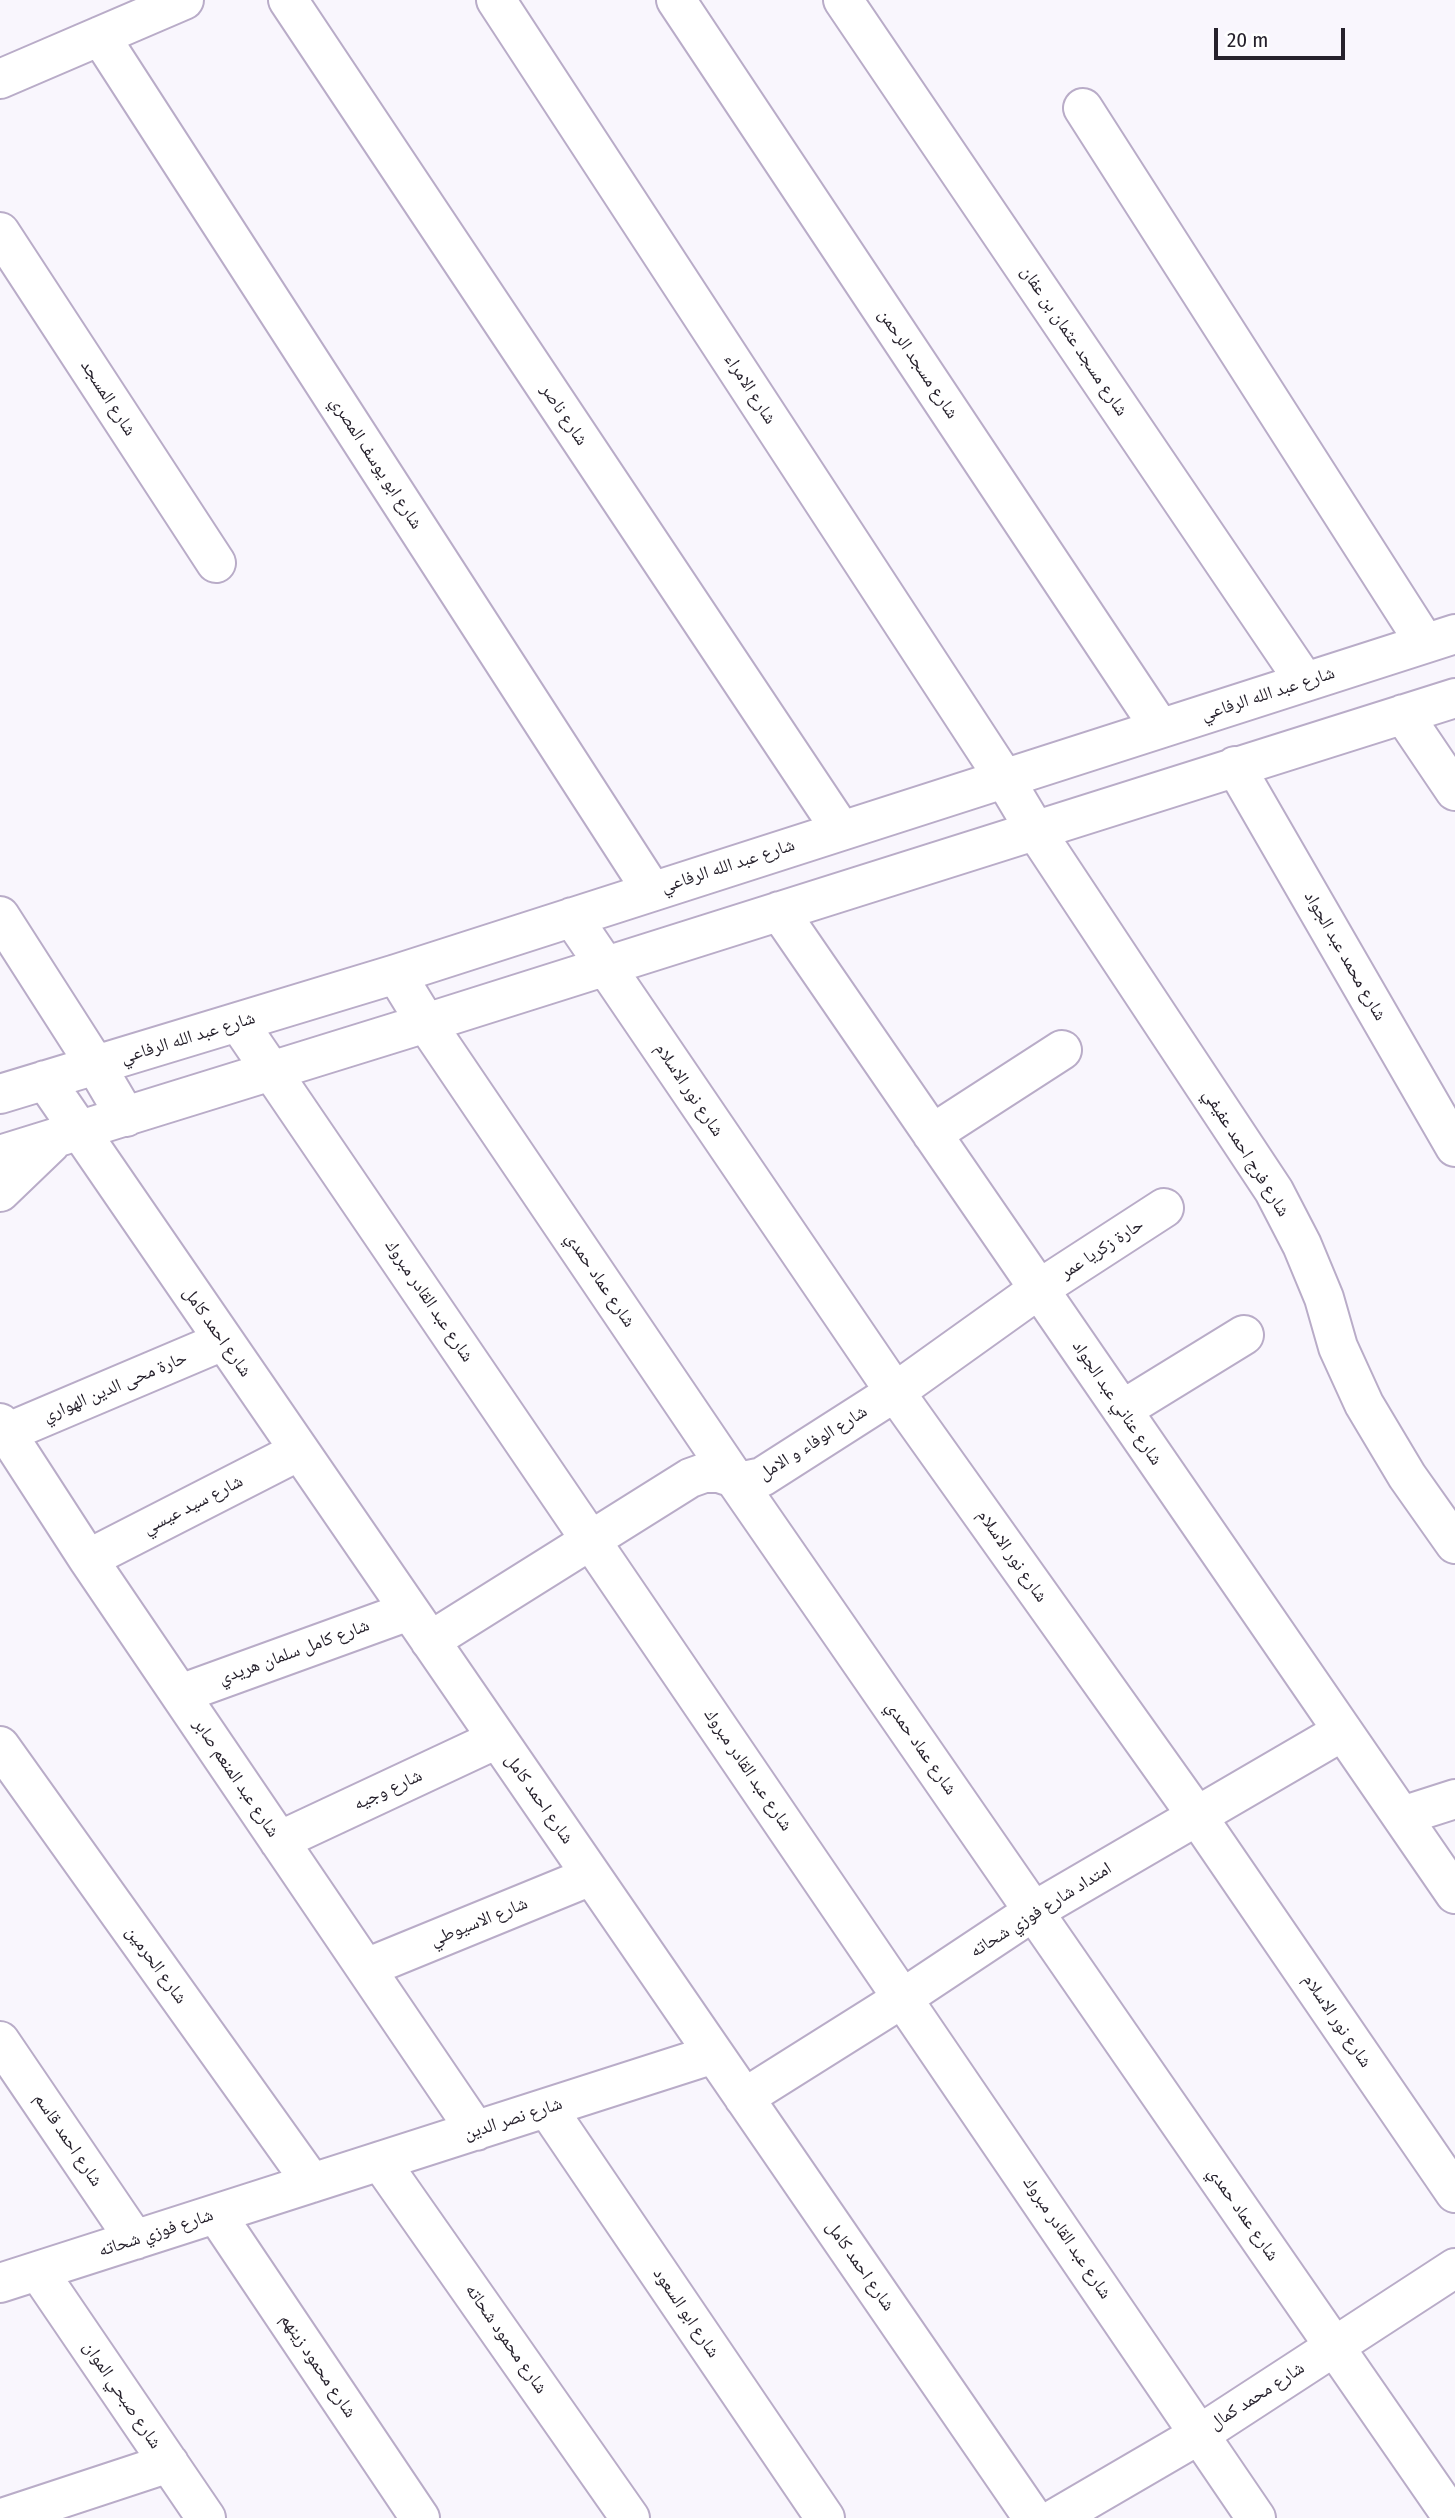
<!DOCTYPE html>
<meta charset="utf-8">
<style>
body{margin:0}
#map{position:relative;width:1455px;height:2518px;overflow:hidden;background:#f9f6fd;font-family:"Fira Sans Condensed",sans-serif}
canvas{display:block}
.scale{position:absolute;left:1214px;top:28px;width:131px;height:32px;box-sizing:border-box;border:4px solid #26212c;border-top:0;padding-left:9px;font-size:21px;line-height:24px;white-space:nowrap;color:#26212c;-webkit-text-stroke:5px #fff;paint-order:stroke}
</style>
<div id="map">
<canvas width="1455" height="2518"></canvas>
<div class="scale">20 m</div>
</div>
<script>
const c = document.querySelector('canvas').getContext('2d');
c.lineJoin = 'round';
const toPath = rows => new Path2D(rows.map(r => 'M' + r).join(''));
function stroke(path, color, width, dash) { c.strokeStyle = color; c.lineWidth = width; c.lineCap = dash ? 'butt' : 'round'; c.setLineDash(dash || []); c.stroke(path); }
function write(font, color, halo, rows, align = 'center') {
  c.font = font + ' "Fira Sans Condensed","Noto Naskh Arabic",sans-serif'; c.lineWidth = 7; c.setLineDash([]); c.textBaseline = 'middle'; c.strokeStyle = halo; c.fillStyle = color; for (const [text, x, y, turn = 0] of rows) {
    c.save(); c.translate(x, y); c.rotate((+turn || 0) * Math.PI / 180); c.textAlign = isNaN(turn) ? turn : align; if (halo) c.strokeText(text, 0, 0); c.fillText(text, 0, 0); c.restore();
  }
}
const minor = toPath([
 [288,0,841,830],
 [496,0,1004,778,1035,830,1274,1191,1302,1245,1324,1298,1338,1347,1364,1404,1407,1476,1455,1544],
 [676,0,1160,728],
 [843,0,1305,682],
 [100,36,652,891],
 [0,79,184,0],
 [1083,108,1425,643],
 [0,232,216,563],
 [1403,714,1455,791],
 [1235,766,1455,1147],
 [779,911,1455,1894],
 [0,916,96,1066,126,1117],
 [572,917,895,1392,1197,1816,1455,2193],
 [396,974,426,1023,734,1478,1453,2518],
 [238,1022,1256,2518],
 [45,1080,1033,2518],
 [0,1094,396,974,1455,634],
 [932,1134,1062,1050],
 [0,1155,426,1023,1455,698],
 [0,1192,51,1143],
 [1122,1410,1244,1335],
 [0,1423,88,1559,476,2131],
 [6,1433,223,1341],
 [88,1559,299,1451],
 [430,1641,690,1478,704,1473,719,1473,743,1481,762,1477,895,1392,1039,1289,1164,1208],
 [180,1694,409,1611],
 [0,1746,312,2183],
 [1402,1816,1455,1799],
 [279,1841,497,1739],
 [366,1968,591,1876],
 [0,2041,135,2240],
 [744,2098,903,1998,1034,1911,1343,1731],
 [547,2108,825,2518],
 [380,2161,630,2518],
 [216,2214,420,2518],
 [38,2271,206,2518],
 [0,2283,714,2054],
 [2,2518,169,2463],
 [1056,2518,1200,2434,1455,2268]
]);
const streetNames = [
 ["شارع مسجد عثمان بن عفان",1074,341,56],
 ["شارع مسجد الرحمن",918,364,56],
 ["شارع الامراء",750,389,57],
 ["شارع المسجد",108,398,57],
 ["شارع ناصر",564,415,56],
 ["شارع ابو يوسف المصري",376,463,57],
 ["شارع عبد الله الرفاعي",1268,694,-18],
 ["شارع عبد الله الرفاعي",728,866,-18],
 ["شارع محمد عبد الجواد",1345,956,60],
 ["شارع عبد الله الرفاعي",188,1038,-17],
 ["شارع نور الاسلام",689,1090,56],
 ["شارع فرج احمد عفيفي",1246,1153,58],
 ["حارة زكريا عمر",1102,1249,-33],
 ["شارع عماد حمدي",600,1280,56],
 ["شارع عبد القادر مبروك",429,1301,56],
 ["شارع احمد كامل",217,1332,55],
 ["حارة محى الدين الهواري",115,1387,-23],
 ["شارع عناني عبد الجواد",1117,1403,56],
 ["شارع الوفاء و الامل",813,1443,-32],
 ["شارع سيد عيسي",193,1505,-27],
 ["شارع نور الاسلام",1012,1556,55],
 ["شارع كامل سلمان هريدي",294,1652,-20],
 ["شارع عماد حمدي",921,1748,55],
 ["شارع عبد القادر مبروك",748,1770,56],
 ["شارع عبد المنعم صابر",236,1778,56],
 ["شارع وجيه",388,1790,-25],
 ["شارع احمد كامل",539,1799,55],
 ["امتداد شارع فوزي شحاته",1041,1910,-32],
 ["شارع الاسيوطي",479,1922,-22],
 ["شارع الحرمين",156,1965,54],
 ["شارع نور الاسلام",1337,2021,56],
 ["شارع نصر الدين",513,2119,-18],
 ["شارع احمد قاسم",68,2140,56],
 ["شارع عماد حمدي",1243,2214,55],
 ["شارع فوزي شحاته",156,2233,-18],
 ["شارع عبد القادر مبروك",1067,2238,56],
 ["شارع احمد كامل",860,2266,55],
 ["شارع ابو السعود",686,2313,56],
 ["شارع محمود شحاته",506,2339,55],
 ["شارع محمود زينهم",318,2366,56],
 ["شارع صبحي الموان",122,2395,56],
 ["شارع محمد كمال",1257,2396,-33]
];
stroke(minor, '#b9acc8', 42);
stroke(minor, '#fff', 38);
write('18px', '#26212c', '#fff', streetNames);
</script>
